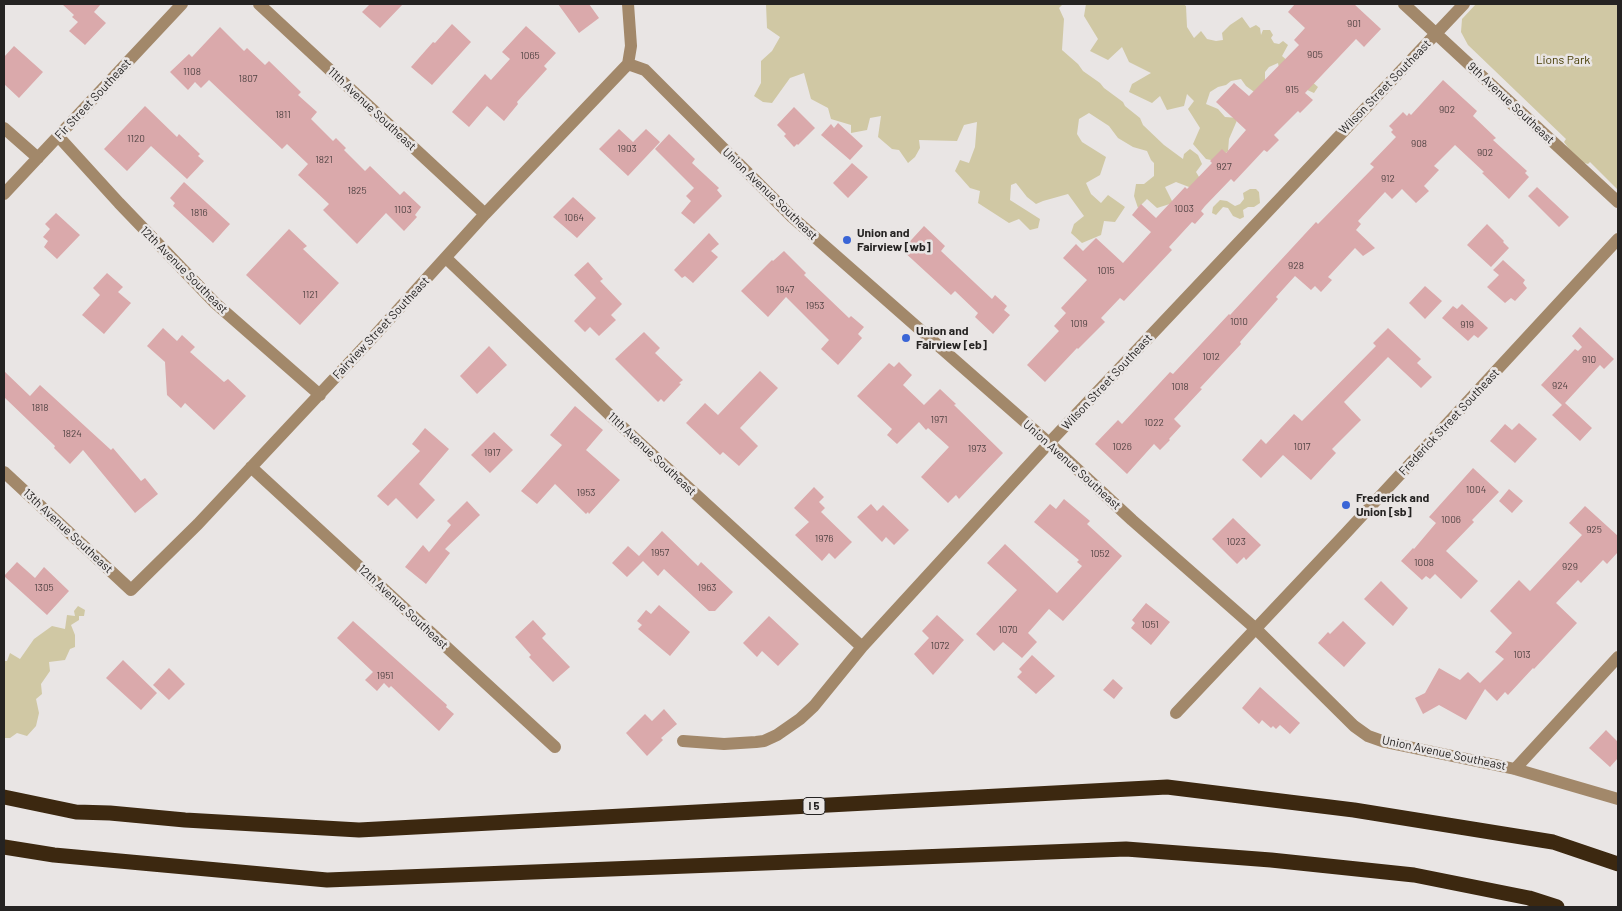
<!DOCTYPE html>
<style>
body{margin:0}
#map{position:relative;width:1622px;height:911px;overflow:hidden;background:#e9e5e4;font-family:Barlow,sans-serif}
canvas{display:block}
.frame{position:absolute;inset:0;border:5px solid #252322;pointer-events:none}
</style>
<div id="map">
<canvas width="1622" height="911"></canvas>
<div class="frame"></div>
</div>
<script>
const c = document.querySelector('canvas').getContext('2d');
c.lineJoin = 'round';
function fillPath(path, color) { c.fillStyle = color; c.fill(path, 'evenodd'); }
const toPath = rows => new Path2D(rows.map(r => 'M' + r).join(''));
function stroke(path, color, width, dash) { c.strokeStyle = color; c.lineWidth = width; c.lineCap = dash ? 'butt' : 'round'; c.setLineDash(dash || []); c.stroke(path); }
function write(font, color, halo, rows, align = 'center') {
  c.font = font + ' Barlow,sans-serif'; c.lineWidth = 5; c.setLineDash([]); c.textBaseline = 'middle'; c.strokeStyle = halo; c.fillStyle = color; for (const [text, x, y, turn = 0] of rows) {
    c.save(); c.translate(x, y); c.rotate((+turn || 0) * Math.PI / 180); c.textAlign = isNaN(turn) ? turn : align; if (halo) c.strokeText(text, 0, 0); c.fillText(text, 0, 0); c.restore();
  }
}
const green = toPath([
 [766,4,1063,4,1059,8,1064,19,1062,50,1078,64,1083,71,1100,83,1104,88,1123,102,1125,106,1140,118,1143,125,1164,145,1183,159,1184,154,1190,149,1198,155,1202,164,1196,172,1210,195,1176,182,1165,187,1173,203,1157,208,1147,199,1138,208,1134,196,1136,184,1144,184,1154,176,1154,163,1151,160,1147,151,1133,147,1118,138,1109,126,1089,113,1079,119,1077,134,1082,142,1106,157,1100,175,1086,183,1091,194,1101,203,1108,195,1125,207,1115,222,1104,221,1101,235,1082,243,1071,233,1074,224,1084,216,1068,194,1043,201,1036,204,1027,197,1016,183,1011,185,1010,200,1040,219,1038,228,1030,230,1019,219,1009,223,978,203,980,191,970,188,955,171,960,160,969,163,975,147,977,122,964,125,957,141,919,140,920,148,915,157,908,163,899,150,892,149,878,137,881,116,870,118,867,130,851,133,851,125,831,119,828,108,811,99,804,73,790,78,772,103,763,102,754,96,761,83,761,61,772,51,780,37,767,28],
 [1086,4,1183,4,1186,6,1187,27,1194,38,1201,31,1207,39,1216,41,1223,40,1222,33,1230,25,1242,17,1250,28,1256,25,1260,28,1261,35,1263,30,1270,30,1273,35,1271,38,1274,43,1279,44,1283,41,1288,45,1282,56,1318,87,1314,93,1305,89,1280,73,1278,63,1269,67,1265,72,1265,87,1261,97,1246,86,1241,79,1231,81,1226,85,1218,87,1210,92,1206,104,1218,109,1225,117,1238,118,1229,139,1228,151,1216,161,1206,159,1193,144,1200,128,1188,109,1194,101,1187,94,1184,106,1167,110,1160,96,1152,103,1129,92,1132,84,1151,73,1129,62,1122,47,1108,60,1090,51,1098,39,1084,16],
 [1476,4,1618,4,1618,190,1590,162,1588,164,1578,161,1564,142,1566,139,1468,45,1461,32,1462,19],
 [1250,189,1256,189,1259,192,1260,203,1254,207,1248,207,1243,210,1244,217,1240,219,1233,216,1228,208,1223,207,1216,215,1212,213,1213,207,1220,200,1227,201,1235,206,1240,204,1244,199,1243,193],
 [78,606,85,610,84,616,79,616,79,620,71,625,75,635,75,647,70,649,65,660,49,662,50,671,41,684,42,694,36,699,39,713,36,726,27,736,17,733,10,738,4,738,4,661,7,661,10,653,20,659,34,639,52,626,65,629,67,615,75,616,74,611]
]);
const building = toPath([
 [62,4,101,4,94,12,106,23,85,45,69,31,78,22,72,17,74,15],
 [370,4,403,4,380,28,362,12],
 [558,4,589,4,599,18,579,33],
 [1295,4,1354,4,1381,29,1364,47,1356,39,1305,93,1313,100,1300,113,1298,111,1274,135,1279,140,1267,152,1264,150,1234,182,1231,179,1205,206,1201,211,1204,214,1195,224,1192,222,1169,247,1172,250,1124,301,1120,298,1101,318,1105,322,1078,349,1077,348,1045,382,1027,365,1059,331,1054,326,1066,313,1061,308,1087,280,1063,258,1076,244,1083,251,1096,238,1123,263,1151,232,1132,215,1141,204,1156,218,1185,187,1187,189,1212,163,1210,161,1222,149,1226,153,1246,130,1216,102,1234,83,1249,96,1299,45,1294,40,1305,28,1288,12],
 [452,24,471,42,432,85,411,67,433,42,435,43],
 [526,26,556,53,544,66,547,69,517,102,518,104,504,121,487,106,469,127,452,112,485,74,491,80,510,59,502,52],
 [220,27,244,51,247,48,265,65,269,61,301,92,298,95,317,112,311,119,333,141,336,138,346,148,344,150,365,171,370,166,400,195,404,191,421,207,415,215,417,217,404,231,386,213,357,244,323,210,329,204,298,175,308,164,287,144,282,149,209,80,201,88,195,82,188,90,170,72,189,54,192,57],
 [14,46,43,72,19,98,4,84,4,57],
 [1443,80,1477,111,1473,116,1496,138,1493,140,1527,171,1525,173,1529,177,1509,199,1482,173,1484,172,1455,145,1434,166,1439,170,1424,186,1429,191,1416,203,1402,189,1392,199,1385,192,1358,221,1361,224,1356,230,1375,248,1363,256,1355,248,1328,277,1332,280,1321,292,1315,286,1311,290,1295,276,1276,297,1278,299,1240,342,1241,344,1200,388,1202,389,1174,419,1181,426,1169,439,1170,440,1160,450,1154,444,1127,474,1095,444,1118,420,1122,424,1170,372,1173,374,1229,314,1230,315,1316,222,1318,224,1374,167,1370,164,1396,137,1391,132,1393,130,1389,126,1403,112,1407,116,1409,113,1411,115],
 [145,106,177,137,179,134,200,154,198,156,204,161,187,179,151,146,127,171,104,149],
 [794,107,815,128,798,145,797,144,794,147,784,136,786,134,777,125],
 [838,123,863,146,850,160,821,135,831,124,834,128],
 [619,129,633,142,646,129,660,142,628,176,599,149],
 [669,134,695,159,692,163,719,188,717,190,722,196,694,224,681,213,691,201,686,196,694,188,655,149],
 [852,163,868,177,848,198,833,183],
 [184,182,230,224,213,243,173,206,175,203,170,198],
 [1537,187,1569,217,1559,227,1528,196],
 [573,197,596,218,577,238,553,217],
 [56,213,80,235,57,259,44,247,48,241,43,237,50,229,45,224],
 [1487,224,1504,241,1503,242,1509,248,1491,267,1467,245],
 [924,226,945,246,941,251,992,299,995,295,1007,306,1004,310,1010,315,993,334,975,317,978,313,955,291,951,295,902,250],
 [289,229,307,246,303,249,339,283,300,325,246,275],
 [709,233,719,244,711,251,718,257,693,283,685,276,682,278,674,270],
 [784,251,806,273,804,275,849,318,851,316,864,327,858,334,862,338,838,365,821,349,829,340,786,297,768,317,741,291,772,260,773,261],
 [1503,260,1525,280,1523,283,1527,288,1515,301,1511,298,1505,303,1487,287,1499,275,1493,270],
 [588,262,603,279,600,281,622,304,611,315,616,320,599,336,590,327,585,332,574,321,596,298,574,275],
 [107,273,123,287,118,292,131,303,104,334,82,315,100,295,93,288],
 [1425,286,1442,301,1425,319,1409,303],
 [1462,304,1488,328,1478,338,1474,335,1468,341,1442,318,1453,306,1457,309],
 [1580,327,1614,359,1604,369,1600,365,1565,403,1592,428,1580,441,1552,415,1562,405,1541,385,1575,349,1578,351,1582,347,1572,336],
 [163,328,177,341,182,335,195,347,190,352,224,382,228,379,246,396,214,430,185,403,181,408,167,395,165,362,147,346],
 [1388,328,1421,359,1417,363,1432,377,1421,388,1388,357,1344,402,1361,420,1332,449,1336,453,1311,480,1283,455,1261,478,1242,460,1261,439,1266,444,1294,414,1302,421,1376,346,1373,343],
 [644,332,660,348,655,353,683,380,679,383,681,384,664,402,661,399,658,402,615,359],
 [489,346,507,365,477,394,460,376],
 [899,362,912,375,903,385,924,405,940,389,956,404,954,405,1003,453,959,499,956,495,948,503,921,477,949,447,928,428,926,430,919,422,897,444,887,435,892,429,857,396,889,363,894,367],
 [4,371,30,396,40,385,111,450,113,448,141,481,145,478,158,494,135,513,83,450,70,464,54,448,55,446,4,397],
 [760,371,778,388,740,428,758,446,739,466,723,452,720,455,686,423,705,403,718,415],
 [575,406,603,430,586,450,620,480,589,514,588,512,586,514,555,484,537,504,521,491,562,445,550,435],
 [1519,423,1537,439,1515,463,1490,441,1505,424,1512,430],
 [425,428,449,449,419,484,435,500,417,519,396,498,388,506,377,496,420,451,412,444],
 [494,432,513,450,490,473,471,455],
 [1473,468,1499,492,1472,520,1474,522,1446,551,1478,581,1461,599,1435,574,1430,579,1426,576,1422,580,1401,561,1413,548,1414,549,1436,523,1429,517],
 [814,487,824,497,819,502,825,508,821,512,852,542,835,559,829,553,822,561,795,535,809,522,794,508],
 [1509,489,1523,501,1512,513,1499,501],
 [1064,499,1090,521,1087,524,1122,556,1063,621,1049,609,1028,633,1037,642,1022,658,1003,642,994,651,976,634,1017,590,987,563,1005,544,1057,593,1082,566,1077,562,1079,560,1034,522,1050,504,1056,509],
 [467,501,480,515,445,549,450,553,426,584,405,567,423,545,429,552,451,525,447,521],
 [871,504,877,511,883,505,909,530,894,545,886,537,882,542,857,517],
 [1585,506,1618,536,1618,552,1607,564,1603,560,1581,583,1578,580,1556,603,1577,623,1534,669,1533,668,1508,695,1505,692,1497,701,1485,689,1466,720,1439,705,1423,714,1415,698,1425,693,1439,668,1460,680,1468,672,1480,683,1504,659,1495,652,1512,633,1490,611,1519,580,1530,591,1582,535,1569,523],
 [1233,518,1261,545,1246,560,1244,557,1237,564,1212,539],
 [662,531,698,566,701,562,733,592,715,611,709,611,664,569,658,576,643,561,627,577,612,563,628,546,639,556],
 [17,562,35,578,44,567,69,591,47,615,4,576],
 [1381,581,1408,608,1393,626,1364,599],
 [1146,603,1170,622,1151,645,1131,628,1135,623,1132,620],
 [659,605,690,632,670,656,638,629,642,625,637,621,646,610,651,614],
 [937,615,964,640,933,675,914,654,929,638,922,631],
 [769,616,799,644,778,666,762,651,757,657,743,643],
 [533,620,546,634,542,638,570,667,553,682,529,657,531,655,515,637],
 [353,621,447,705,446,707,454,714,439,731,391,686,389,688,384,683,377,691,365,680,373,672,337,638],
 [1343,621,1366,643,1344,667,1318,643,1328,632,1330,634],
 [1032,655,1055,676,1036,694,1017,677,1022,672,1019,669],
 [123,660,157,693,141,710,106,678],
 [169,668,185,684,169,700,153,685],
 [1113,679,1123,688,1114,699,1103,690],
 [1260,687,1300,723,1290,734,1280,725,1276,729,1273,726,1271,728,1262,720,1259,724,1242,708],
 [664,709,677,724,661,738,663,740,647,756,626,733,645,714,652,721],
 [1606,730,1618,742,1618,758,1610,767,1589,748]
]);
const minor = toPath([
 [259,4,485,214],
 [1404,4,1618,202],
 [628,64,645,70,792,217,1049,443,1132,520,1256,629,1354,726,1368,736,1385,742,1515,769,1618,799],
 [628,64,631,46,628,4],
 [4,128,38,158],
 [58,136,119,203,215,303,320,395],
 [4,194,182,4],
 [446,258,616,421,862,647],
 [251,467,555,747],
 [4,472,131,590,198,524,376,334,485,214,628,64],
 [1176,713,1346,533,1618,239],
 [683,741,724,744,756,742,764,741,777,735,800,719,814,706,862,647,1049,443,1464,4],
 [1515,769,1618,657]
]);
const motorway = toPath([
 [4,797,76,812,110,813,185,820,359,830,1167,787,1354,810,1553,842,1618,864],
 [4,847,54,855,327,880,1126,849,1271,860,1414,875,1529,898,1557,907]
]);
const markers = [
 [847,240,5,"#3a65d6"],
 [906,338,5,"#3a65d6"],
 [1346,505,5,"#3a65d6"]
];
const numberNames = [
 ["901",1354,24],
 ["905",1315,55],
 ["1065",530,56],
 ["1108",192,72],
 ["1807",248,79],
 ["915",1292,90],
 ["902",1447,110],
 ["1811",283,115],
 ["1120",136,139],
 ["908",1419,144],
 ["1903",627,149],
 ["902",1485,153],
 ["1821",324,160],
 ["927",1224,167],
 ["912",1388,179],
 ["1825",357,191],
 ["1003",1184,209],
 ["1103",403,210],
 ["1816",199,213],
 ["1064",574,218],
 ["928",1296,266],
 ["1015",1106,271],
 ["1947",785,290],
 ["1121",310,295],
 ["1953",815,306],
 ["1010",1239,322],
 ["1019",1079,324],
 ["919",1467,325],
 ["1012",1211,357],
 ["910",1589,360],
 ["924",1560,386],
 ["1018",1180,387],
 ["1818",40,408],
 ["1971",939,420],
 ["1022",1154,423],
 ["1824",72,434],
 ["1026",1122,447],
 ["1017",1302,447],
 ["1973",977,449],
 ["1917",492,453],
 ["1004",1476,490],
 ["1953",586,493],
 ["1006",1451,520],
 ["925",1594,530],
 ["1976",824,539],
 ["1023",1236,542],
 ["1957",660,553],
 ["1052",1100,554],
 ["1008",1424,563],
 ["929",1570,567],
 ["1305",44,588],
 ["1963",707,588],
 ["1051",1150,625],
 ["1070",1008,630],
 ["1072",940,646],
 ["1013",1522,655],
 ["1951",385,676]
];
const shields = [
 [814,806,22]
];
const shieldNames = [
 ["I 5",814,806]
];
const parkNames = [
 ["Lions Park",1563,60]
];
const streetNames = [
 ["Wilson Street Southeast",1385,87,-46],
 ["Fir Street Southeast",93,99,-47],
 ["9th Avenue Southeast",1511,103,43],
 ["11th Avenue Southeast",372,109,43],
 ["Union Avenue Southeast",770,194,44],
 ["12th Avenue Southeast",184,270,45],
 ["Fairview Street Southeast",381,328,-47],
 ["Wilson Street Southeast",1107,382,-47],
 ["Frederick Street Southeast",1449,422,-47],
 ["11th Avenue Southeast",652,454,43],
 ["Union Avenue Southeast",1072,465,42],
 ["13th Avenue Southeast",68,531,43],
 ["12th Avenue Southeast",403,607,43],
 ["Union Avenue Southeast",1444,753,12]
];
const poiNames = [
 ["Union and",857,233],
 ["Fairview [wb]",857,247],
 ["Union and",916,331],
 ["Fairview [eb]",916,345],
 ["Frederick and",1356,498],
 ["Union [sb]",1356,512]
];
fillPath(green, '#d0c8a4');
fillPath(building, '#daa9ab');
stroke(minor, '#a2886a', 12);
stroke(motorway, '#3c2810', 15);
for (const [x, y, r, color] of markers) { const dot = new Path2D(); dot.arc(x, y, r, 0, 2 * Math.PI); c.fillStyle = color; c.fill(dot); stroke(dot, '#e9e5e4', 2); }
write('10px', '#524444', null, numberNames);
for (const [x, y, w] of shields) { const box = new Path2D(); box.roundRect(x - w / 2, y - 8.5, w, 17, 4); c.fillStyle = '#e9e5e4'; c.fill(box); stroke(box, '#252322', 1); }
write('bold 11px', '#252322', null, shieldNames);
write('12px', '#443a01', '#e9e5e4', parkNames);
write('12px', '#252322', '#e9e5e4', streetNames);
write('bold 12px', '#252322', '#e9e5e4', poiNames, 'left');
</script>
